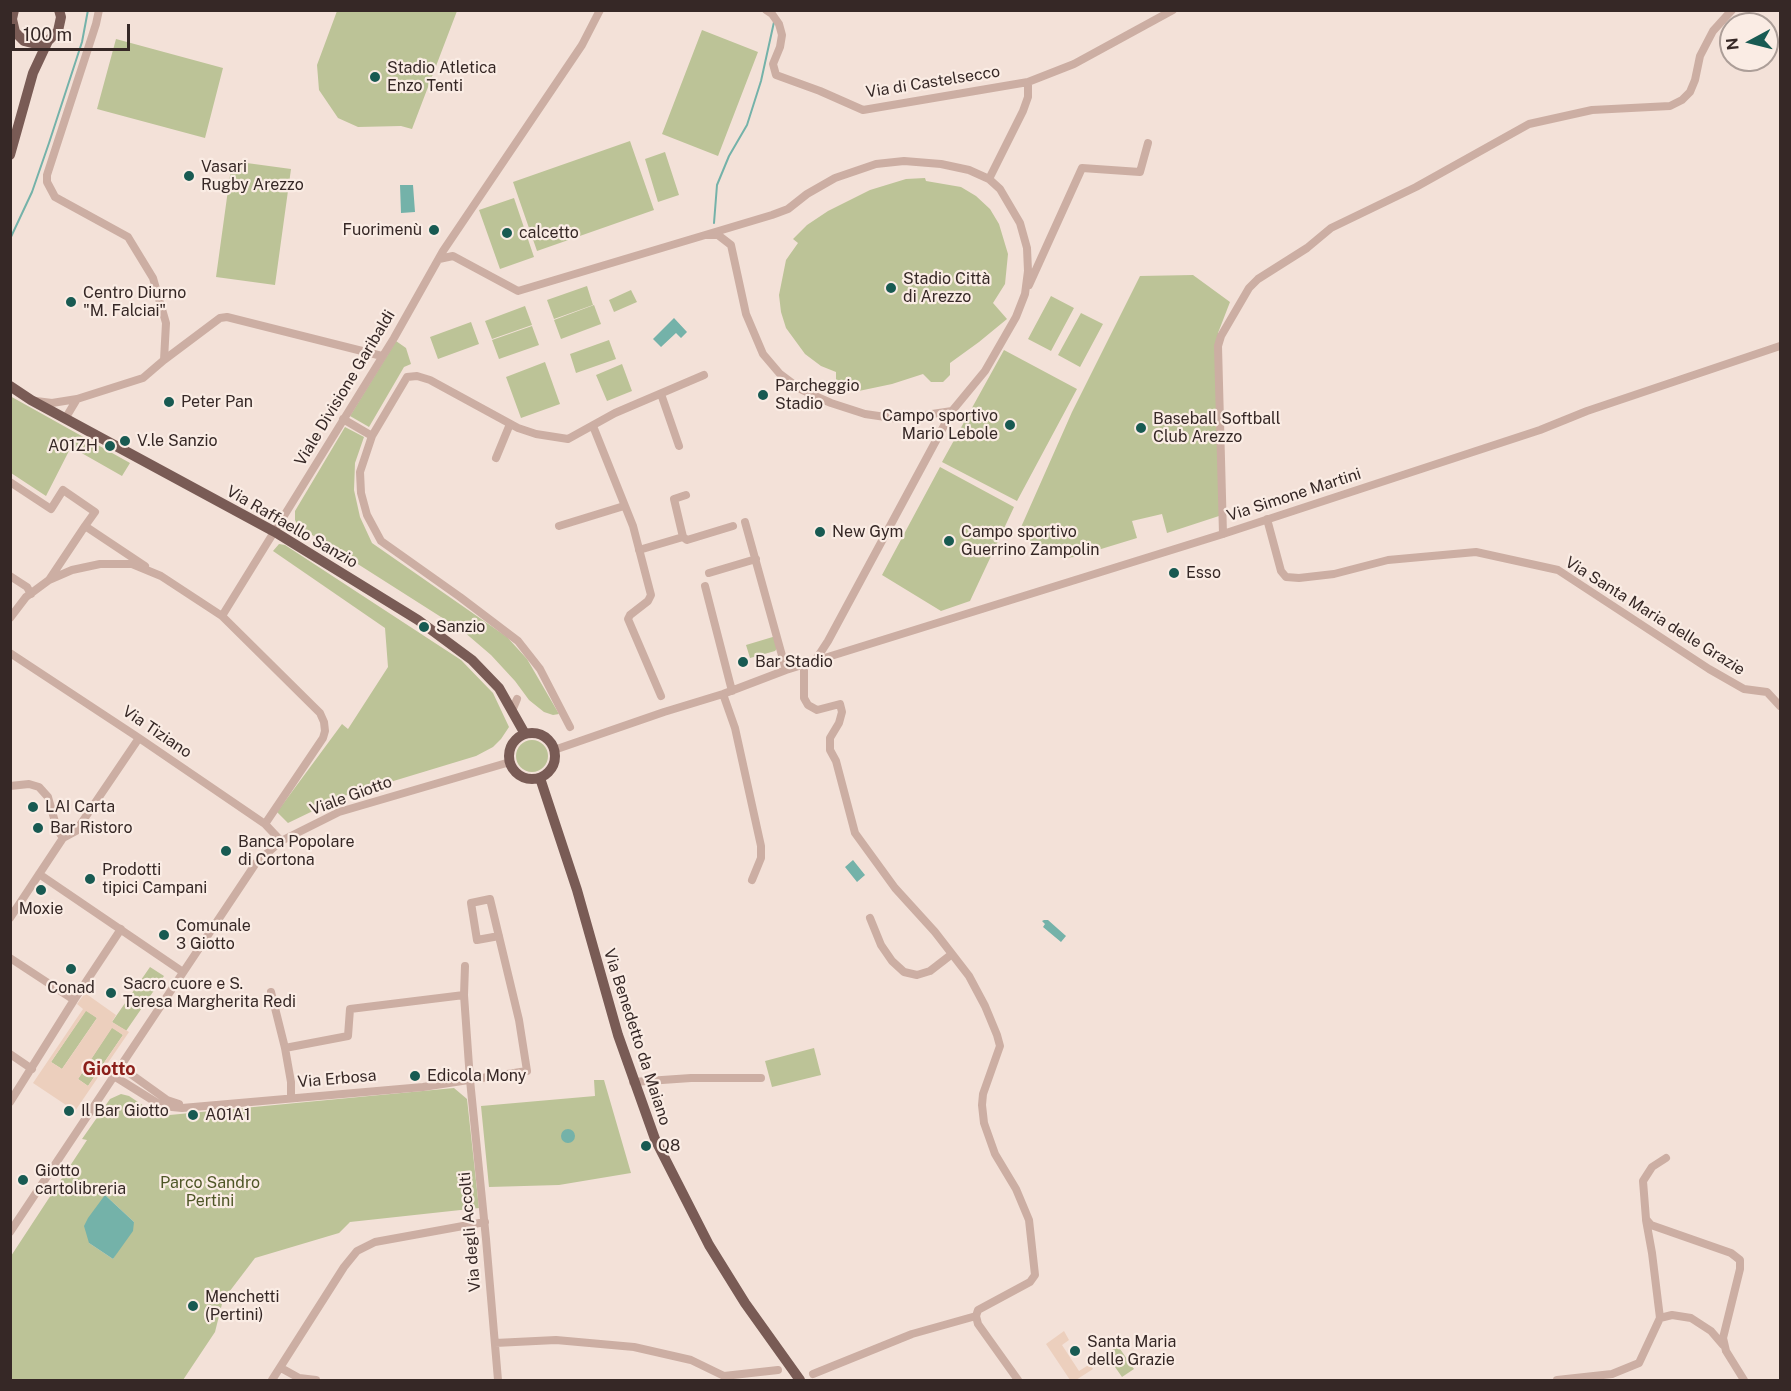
<!DOCTYPE html>
<meta charset="utf-8">
<style>
body{margin:0}
#map{position:relative;width:1791px;height:1391px;overflow:hidden;background:#f3e1d8;font-family:"Public Sans",sans-serif}
canvas{display:block}
.frame{position:absolute;inset:0;border:12px solid #362826;pointer-events:none}
.north{position:absolute;left:1719px;top:12px;width:60px;height:60px;box-sizing:border-box;background:#faece4;border:2px solid #ac9e98;border-radius:50%;rotate:263deg;font-size:16px;font-weight:700;line-height:24px;text-align:center;color:#362826}
.north::after{content:'';display:block;margin:auto;width:21px;height:27px;background:#185a52;clip-path:polygon(50% 0,100% 100%,50% 72%,0 100%)}
.scale{position:absolute;left:12px;top:24px;width:118px;height:27px;box-sizing:border-box;border:3px solid #362826;border-top:0;padding-left:8px;font-size:18px;line-height:21px;white-space:nowrap;color:#362826;-webkit-text-stroke:4px #faece4;paint-order:stroke}
</style>
<div id="map">
<canvas width="1791" height="1391"></canvas>
<div class="frame"></div>
<div class="north">N</div>
<div class="scale">100 m</div>
</div>
<script>
const c = document.querySelector('canvas').getContext('2d');
c.lineJoin = 'round';
function fillPath(path, color) { c.fillStyle = color; c.fill(path, 'evenodd'); }
const toPath = rows => new Path2D(rows.map(r => 'M' + r).join(''));
function stroke(path, color, width, dash) { c.strokeStyle = color; c.lineWidth = width; c.lineCap = dash ? 'butt' : 'round'; c.setLineDash(dash || []); c.stroke(path); }
function write(font, color, halo, rows, align = 'center') {
  c.font = font + ' "Public Sans",sans-serif'; c.lineWidth = 4.5; c.setLineDash([]); c.textBaseline = 'middle'; c.strokeStyle = halo; c.fillStyle = color; for (const [text, x, y, turn = 0] of rows) {
    c.save(); c.translate(x, y); c.rotate((+turn || 0) * Math.PI / 180); c.textAlign = isNaN(turn) ? turn : align; if (halo) c.strokeText(text, 0, 0); c.fillText(text, 0, 0); c.restore();
  }
}
const green = toPath([
 [337,11,457,11,412,129,401,126,358,127,338,118,319,90,317,65],
 [702,30,758,52,718,156,662,134],
 [116,39,223,68,205,138,97,109],
 [630,141,654,210,537,251,513,182],
 [665,152,679,195,658,202,645,159],
 [232,161,291,169,275,285,216,277],
 [925,178,926,181,961,187,976,196,990,209,999,224,1008,254,1005,284,993,303,1007,319,979,342,950,363,950,375,943,382,931,382,923,374,892,384,854,392,853,382,836,381,836,372,821,366,805,354,786,328,781,312,779,295,786,260,798,243,793,239,807,225,828,211,870,190,906,179],
 [514,198,534,257,500,269,479,210],
 [1193,275,1230,302,1218,333,1219,516,1167,533,1162,514,1132,521,1137,538,1075,557,1062,558,1018,534,1072,412,1140,276],
 [587,286,593,305,554,319,547,300],
 [631,290,637,302,614,312,609,300],
 [1051,296,1074,308,1051,351,1028,339],
 [594,305,601,324,561,339,554,320],
 [525,306,532,325,492,339,485,321],
 [1081,313,1103,324,1080,367,1058,355],
 [471,322,479,344,438,359,430,337],
 [532,326,539,345,499,359,492,340],
 [609,340,616,359,576,373,570,354],
 [396,341,406,348,411,364,404,367,369,427,350,416],
 [1004,350,1077,389,1017,501,942,462],
 [545,362,560,404,521,418,506,377],
 [622,364,632,391,607,401,596,375],
 [10,396,130,463,122,476,71,447,46,496,11,473],
 [345,427,364,437,355,463,354,490,360,517,372,543,507,637,527,659,559,714,553,715,544,712,529,700,515,681,491,655,463,631,298,526,295,520,295,511],
 [940,467,1014,507,970,601,941,611,882,575],
 [279,544,285,545,461,660,493,693,509,727,501,739,493,747,476,756,344,796,288,823,277,812,342,724,348,729,388,667,385,628,273,551],
 [776,636,779,646,775,651,750,658,746,645],
 '516 756a16 16 0 1 1 32 0a16 16 0 1 1-32 0Z',
 [150,967,164,976,126,1031,112,1022],
 [86,1010,97,1018,62,1069,51,1062],
 [112,1027,123,1035,88,1086,78,1079],
 [814,1048,821,1075,772,1087,765,1061],
 [594,1080,604,1080,631,1173,559,1185,489,1187,481,1106,595,1096],
 [454,1088,467,1099,479,1208,350,1222,339,1233,255,1258,223,1300,215,1332,183,1380,11,1380,11,1256,87,1140,82,1139,110,1099,121,1094,129,1096,159,1116],
 [105,1195,134,1222,113,1259,89,1243],
 [1118,1346,1134,1369,1122,1377,1106,1354]
]);
const plaza = toPath([
 [85,993,116,1015,112,1022,129,1032,75,1111,33,1083,83,1009,77,1004],
 [86,1011,97,1018,62,1069,51,1062],
 [112,1028,123,1035,88,1086,78,1079],
 [1064,1331,1069,1340,1062,1345,1079,1371,1090,1364,1093,1369,1076,1380,1070,1380,1046,1344]
]);
const water = toPath([
 [400,185,413,185,415,212,401,213],
 [674,318,687,332,681,338,676,333,661,347,653,339],
 [853,860,865,875,857,882,845,867],
 [1044,920,1048,920,1066,936,1061,942,1043,927,1045,924,1042,921],
 '561 1136a7 7 0 1 1 14 0a7 7 0 1 1-14 0Z',
 [105,1195,134,1222,133,1231,113,1259,89,1243,84,1226,88,1218]
]);
const stream = toPath([
 [714,223,717,185,729,156,747,125,761,81,774,22],
 [10,239,32,192,49,143,82,42,88,10]
]);
const minor = toPath([
 [766,10,772,14,779,24,782,35,780,47,773,64,776,75,820,91,863,110,1028,82],
 [989,179,1023,111,1028,97,1028,82,1074,64,1173,10],
 [708,235,718,235,731,245,746,314,763,354,780,374,800,389,815,396,831,403,865,414,899,419,952,411],
 [439,259,453,256,518,291,772,215,788,209,807,194,835,178,876,164,904,161,941,164,969,170,989,179,1000,189,1020,223,1027,248,1028,271,1025,294,1016,317,985,371,952,411,828,641,815,661],
 [1029,285,1082,168,1140,172,1148,143],
 [164,360,220,318,227,317,382,356],
 [661,394,679,446],
 [36,401,52,403,77,399],
 [65,419,77,399,143,378,164,360,166,323,153,278,128,237,55,197,47,182,47,175,96,24,99,10],
 [343,419,372,436,360,472,361,493,367,515,381,541,460,597,518,641,540,669,570,727],
 [593,426,633,526,651,595,648,601,630,615,628,619,661,696],
 [372,436,407,377,417,376,430,380,518,428,536,434,568,439,615,413,704,375],
 [496,458,510,424],
 [10,482,51,509,63,490,95,512,85,526,145,566],
 [1267,519,1281,571,1286,577,1299,578,1334,574,1388,560,1476,552,1558,570,1709,669,1744,689,1767,692,1780,706],
 [745,522,786,670],
 [559,526,624,506],
 [1223,534,1218,346,1221,336,1249,288,1258,279,1307,248,1331,228,1416,187,1529,124,1592,110,1670,106,1682,100,1690,92,1695,80,1700,56,1713,31,1732,10],
 [683,537,687,540,733,526],
 [639,550,683,537,674,499,686,495],
 [709,573,756,559],
 [10,576,27,587,31,594],
 [49,580,85,526],
 [705,586,732,691],
 [222,616,394,338,443,251,582,45,600,10],
 [10,618,26,597,49,580,72,570,100,564,132,564,161,576,222,616,320,713,324,722,325,731,323,738,265,824],
 [10,653,139,738,265,824,281,841],
 [804,665,804,698,808,705,817,710,840,704,842,712,839,723,830,738,830,750,836,761,855,833,895,888,935,932,969,976,985,1006,997,1035,1000,1046,983,1094,982,1105,984,1123,995,1154,1016,1189,1029,1220,1035,1275,1030,1282,978,1310,976,1316,978,1324,1018,1380],
 [723,694,735,728,761,846,761,858,752,880],
 [512,711,517,699],
 [554,750,664,712,723,694,786,670,1223,534,1540,430,1587,411,1780,346],
 [10,786,29,784,39,787,48,797,57,829,63,838],
 [39,874,183,972],
 [10,918,63,838,76,831,139,738],
 [870,918,881,945,892,961,904,972,917,975,930,971,952,954],
 [10,958,74,1000],
 [465,966,464,995,470,1080,486,1239,498,1380],
 [271,992,285,1048,291,1082,291,1098],
 [285,1048,348,1036,350,1009,464,995],
 [10,1054,32,1069],
 [121,1067,167,1100,179,1104],
 [114,1076,162,1106,182,1108,423,1087,527,1071,519,1020,490,899,471,903,477,940,499,936],
 [633,1082,691,1078,761,1078],
 [10,1102,74,1000,121,929],
 [1666,1158,1652,1167,1643,1181,1646,1219,1651,1225,1731,1253,1740,1260,1740,1269,1723,1338,1726,1351,1744,1380],
 [10,1232,256,863,281,841,339,812,510,762],
 [1660,1318,1672,1315,1691,1318,1711,1331,1723,1345],
 [495,1343,556,1340,634,1347,691,1360,724,1376,778,1370],
 [281,1368,299,1378,300,1380],
 [813,1374,912,1334,976,1316],
 [299,1378,316,1380],
 [272,1380,344,1267,357,1251,375,1242,485,1222],
 [1557,1380,1612,1374,1639,1363,1660,1318,1652,1253,1646,1220]
]);
const major = toPath([
 [14,10,12,19,15,32,24,41,36,44,48,41,58,31,61,17,59,10],
 [10,155,33,73,48,41],
 [10,386,31,400,275,532,418,620,472,660,499,688,525,734],
 '509 756a23 23 0 1 1 46 0a23 23 0 1 1-46 0Z',
 [540,778,577,890,618,1035,655,1139,709,1245,745,1303,800,1380]
]);
const markers = [
 [375,77,6,"#185a52"],
 [189,176,6,"#185a52"],
 [434,230,6,"#185a52"],
 [507,233,6,"#185a52"],
 [891,288,6,"#185a52"],
 [71,302,6,"#185a52"],
 [763,395,6,"#185a52"],
 [169,402,6,"#185a52"],
 [1010,425,6,"#185a52"],
 [1141,428,6,"#185a52"],
 [125,441,6,"#185a52"],
 [110,446,6,"#185a52"],
 [820,532,6,"#185a52"],
 [949,541,6,"#185a52"],
 [1174,573,6,"#185a52"],
 [424,627,6,"#185a52"],
 [743,662,6,"#185a52"],
 [33,807,6,"#185a52"],
 [38,828,6,"#185a52"],
 [226,851,6,"#185a52"],
 [90,879,6,"#185a52"],
 [41,890,6,"#185a52"],
 [164,935,6,"#185a52"],
 [71,969,6,"#185a52"],
 [111,993,6,"#185a52"],
 [415,1076,6,"#185a52"],
 [69,1111,6,"#185a52"],
 [193,1115,6,"#185a52"],
 [646,1146,6,"#185a52"],
 [23,1180,6,"#185a52"],
 [193,1306,6,"#185a52"],
 [1075,1351,6,"#185a52"]
];
const poiNames = [
 ["Stadio Atletica",387,68],
 ["Enzo Tenti",387,86],
 ["Vasari",201,167],
 ["Rugby Arezzo",201,185],
 ["Fuorimenù",422,230,"right"],
 ["calcetto",519,233],
 ["Stadio Città",903,279],
 ["di Arezzo",903,297],
 ["Centro Diurno",83,293],
 ["\"M. Falciai\"",83,311],
 ["Parcheggio",775,386],
 ["Stadio",775,404],
 ["Peter Pan",181,402],
 ["Campo sportivo",998,416,"right"],
 ["Mario Lebole",998,434,"right"],
 ["Baseball Softball",1153,419],
 ["Club Arezzo",1153,437],
 ["V.le Sanzio",137,441],
 ["A01ZH",98,446,"right"],
 ["New Gym",832,532],
 ["Campo sportivo",961,532],
 ["Guerrino Zampolin",961,550],
 ["Esso",1186,573],
 ["Sanzio",436,627],
 ["Bar Stadio",755,662],
 ["LAI Carta",45,807],
 ["Bar Ristoro",50,828],
 ["Banca Popolare",238,842],
 ["di Cortona",238,860],
 ["Prodotti",102,870],
 ["tipici Campani",102,888],
 ["Moxie",41,909,"center"],
 ["Comunale",176,926],
 ["3 Giotto",176,944],
 ["Sacro cuore e S.",123,984],
 ["Teresa Margherita Redi",123,1002],
 ["Conad",71,988,"center"],
 ["Edicola Mony",427,1076],
 ["Il Bar Giotto",81,1111],
 ["A01A1",205,1115],
 ["Q8",658,1146],
 ["Giotto",35,1171],
 ["cartolibreria",35,1189],
 ["Menchetti",205,1297],
 ["(Pertini)",205,1315],
 ["Santa Maria",1087,1342],
 ["delle Grazie",1087,1360]
];
const streetNames = [
 ["Via di Castelsecco",933,82,-9],
 ["Viale Divisione Garibaldi",345,388,-59],
 ["Via Simone Martini",1294,495,-18],
 ["Via Raffaello Sanzio",292,527,30],
 ["Via Santa Maria delle Grazie",1655,616,32],
 ["Via Tiziano",157,732,34],
 ["Viale Giotto",351,796,-20],
 ["Via Benedetto da Maiano",637,1037,72],
 ["Via Erbosa",337,1079,-5],
 ["Via degli Accolti",470,1232,-95]
];
const parkNames = [
 ["Parco Sandro",210,1183],
 ["Pertini",210,1201]
];
const neighbourhoodNames = [
 ["Giotto",109,1069]
];
fillPath(green, '#bcc397');
fillPath(plaza, '#eccfbd');
fillPath(water, '#74b2a9');
stroke(stream, '#74b2a9', 2);
stroke(minor, '#ccaea3', 8);
stroke(major, '#795b55', 10);
for (const [x, y, r, color] of markers) { const dot = new Path2D(); dot.arc(x, y, r, 0, 2 * Math.PI); c.fillStyle = color; c.fill(dot); stroke(dot, '#faece4', 2); }
write('16px', '#362826', '#faece4', poiNames, 'left');
write('16px', '#362826', '#faece4', streetNames);
write('16px', '#4e5627', '#faece4', parkNames);
write('bold 18px', '#8b1e19', '#faece4', neighbourhoodNames);
</script>
